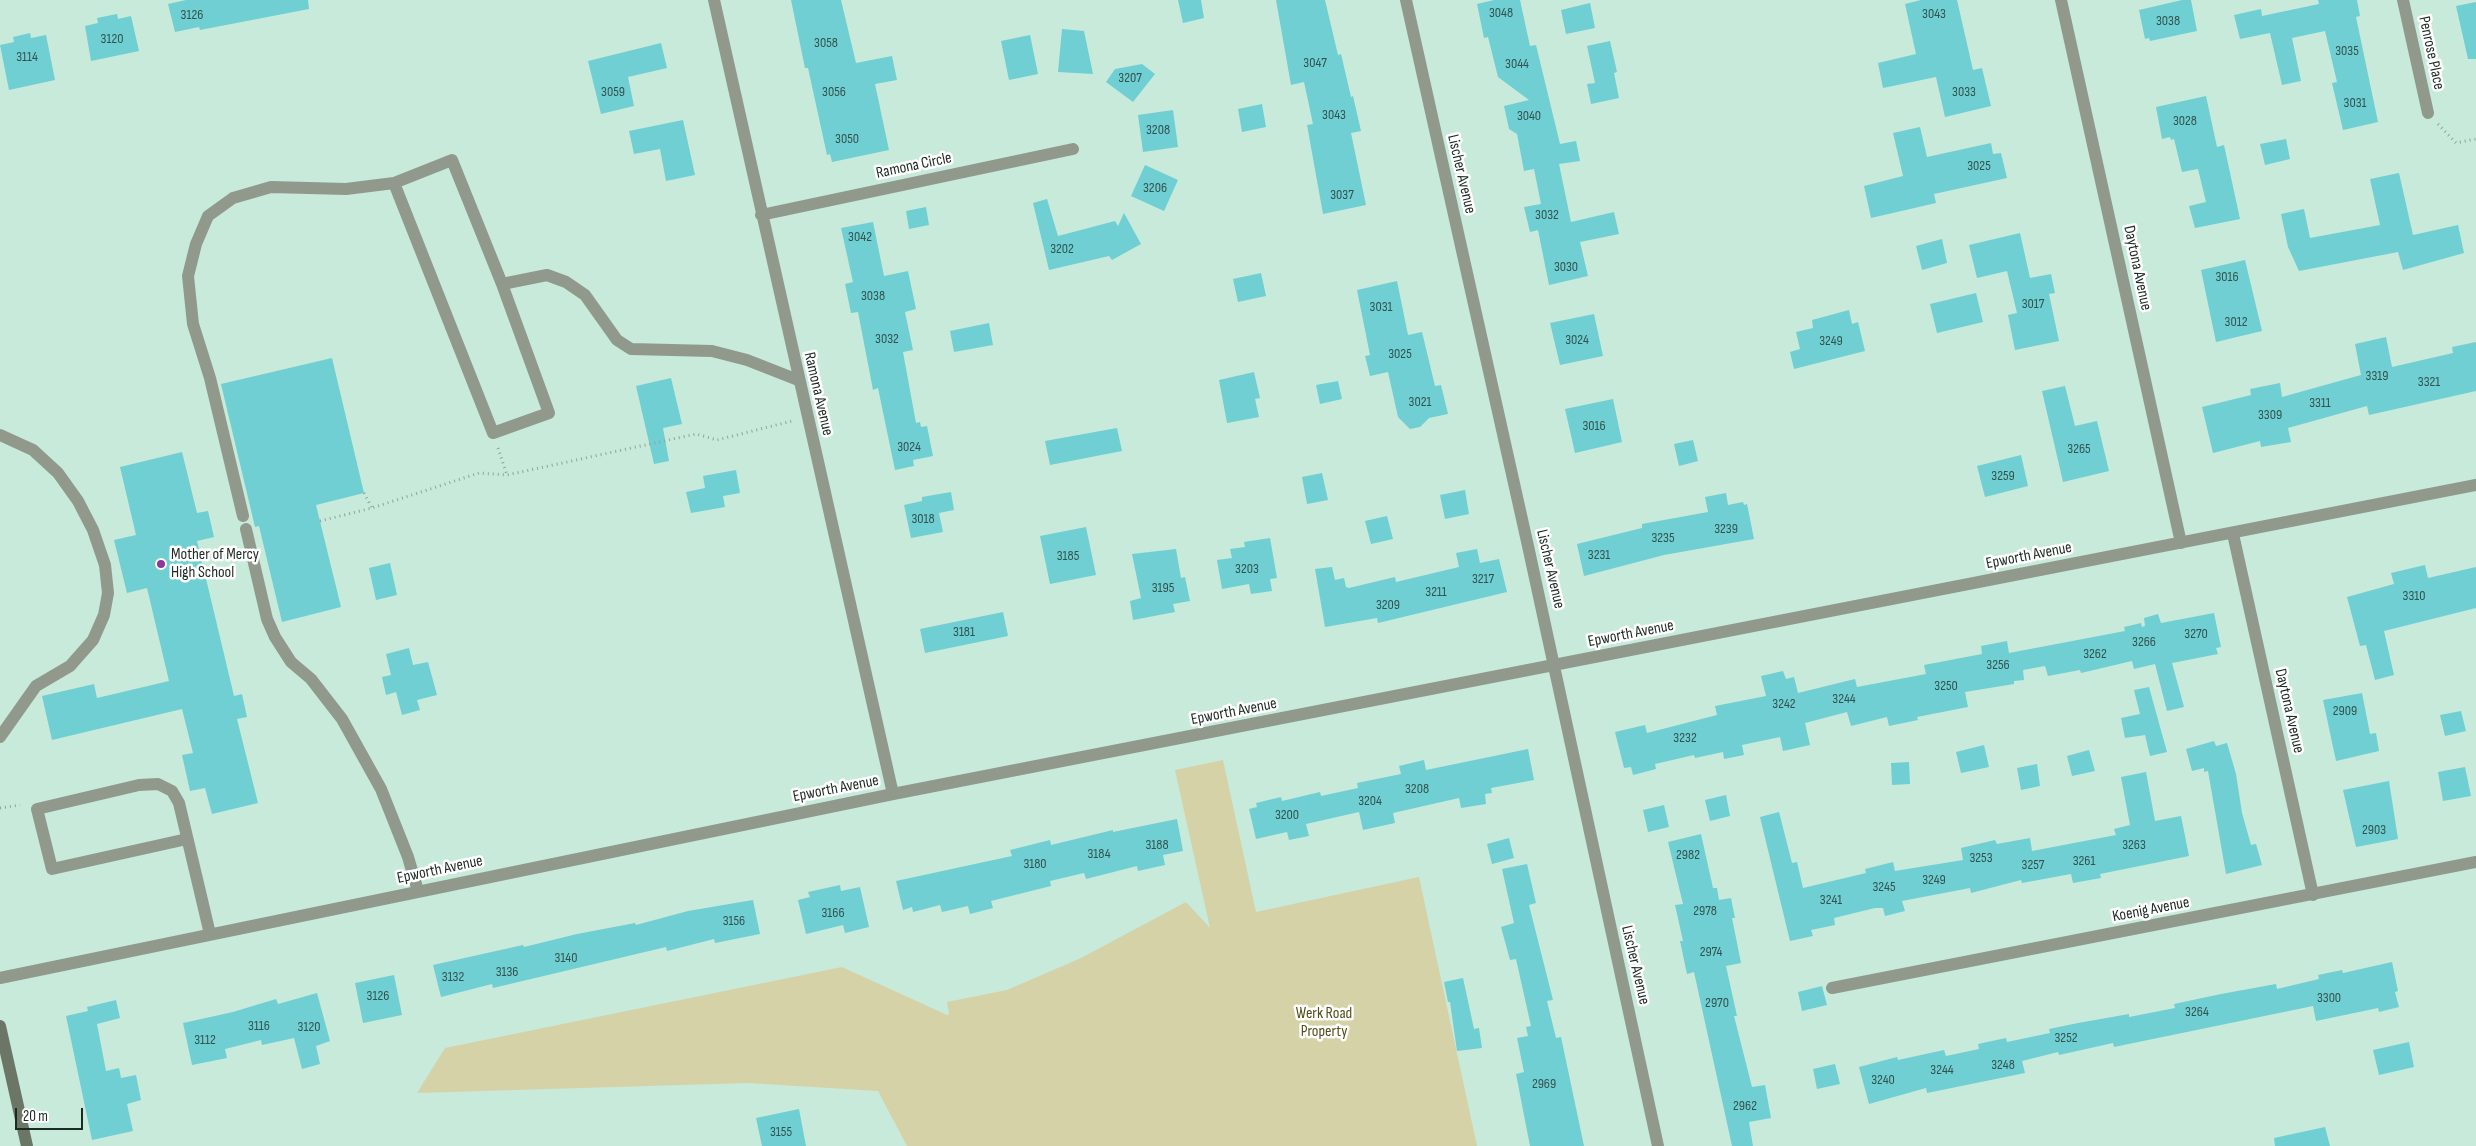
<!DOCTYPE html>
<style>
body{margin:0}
#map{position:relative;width:2476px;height:1146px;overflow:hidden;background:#c7eadb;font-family:"Sofia Sans Condensed",sans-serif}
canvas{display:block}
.scale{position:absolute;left:15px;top:1108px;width:68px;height:22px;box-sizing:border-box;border:2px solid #1d2a24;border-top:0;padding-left:6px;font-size:15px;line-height:18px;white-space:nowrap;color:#1d2a24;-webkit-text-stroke:4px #fff;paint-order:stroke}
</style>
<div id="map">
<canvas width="2476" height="1146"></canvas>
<div class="scale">20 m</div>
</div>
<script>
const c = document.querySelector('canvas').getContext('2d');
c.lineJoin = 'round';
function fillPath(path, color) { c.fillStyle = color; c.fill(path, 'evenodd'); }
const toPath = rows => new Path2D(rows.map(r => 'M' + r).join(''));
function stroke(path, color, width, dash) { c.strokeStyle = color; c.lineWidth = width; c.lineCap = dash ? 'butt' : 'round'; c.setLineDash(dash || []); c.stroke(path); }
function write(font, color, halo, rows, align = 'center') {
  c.font = font + ' "Sofia Sans Condensed",sans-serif'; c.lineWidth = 5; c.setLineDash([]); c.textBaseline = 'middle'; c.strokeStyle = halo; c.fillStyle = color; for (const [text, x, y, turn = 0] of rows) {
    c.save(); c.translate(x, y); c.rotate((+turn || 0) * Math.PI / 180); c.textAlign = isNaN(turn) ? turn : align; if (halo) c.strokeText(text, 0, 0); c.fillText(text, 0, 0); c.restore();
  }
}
const green = toPath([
 [1223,760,1256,912,1419,877,1477,1146,907,1146,878,1091,748,1083,417,1093,445,1048,842,967,947,1015,949,1014,947,1002,1007,990,1081,958,1186,902,1210,928,1175,770]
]);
const building = toPath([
 [186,0,308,0,309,9,200,30,199,27,175,32,168,4],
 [791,0,841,0,856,63,892,56,897,80,875,84,889,150,832,162,830,154,827,155,808,68,805,68],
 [1178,0,1201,0,1204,18,1183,23],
 [1276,0,1325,0,1338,55,1341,54,1351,97,1353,96,1361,131,1351,133,1366,205,1323,214,1307,125,1313,124,1304,82,1291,85],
 [1494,0,1520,0,1530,46,1536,45,1560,144,1576,141,1580,161,1559,164,1571,222,1614,212,1619,234,1580,242,1588,276,1549,285,1538,230,1530,232,1524,207,1541,204,1534,169,1524,171,1517,134,1509,129,1504,106,1529,100,1498,77,1488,37,1484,38,1477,4],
 [1921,0,1957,0,1973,70,1982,68,1991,106,1945,117,1936,77,1883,88,1878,63,1916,54,1905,4],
 [2182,0,2191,0,2197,31,2150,41,2149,38,2145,39,2139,10],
 [2318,0,2357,0,2360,16,2356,17,2378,122,2343,130,2332,83,2337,82,2325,31,2292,38,2301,81,2282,85,2270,33,2240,39,2234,15,2261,9,2262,16,2319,4],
 [2476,2,2476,59,2468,59,2456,6],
 [1590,3,1595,28,1566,34,1561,10],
 [117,14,118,19,131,16,139,51,91,61,85,26,98,23,97,18],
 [1062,29,1084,31,1093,74,1058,72],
 [30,33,31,38,46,35,55,80,9,90,0,45,14,42,13,37],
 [1030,35,1038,74,1009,80,1001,41],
 [1610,41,1617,72,1614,73,1619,98,1591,104,1587,84,1595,83,1587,46],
 [661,43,667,68,628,77,634,106,601,114,588,61],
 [1142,64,1155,74,1133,102,1106,82,1115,69],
 [2206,96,2217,147,2224,145,2240,219,2195,228,2189,206,2206,202,2198,169,2182,172,2174,139,2171,140,2170,137,2162,139,2156,107],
 [1262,104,1266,127,1242,132,1238,109],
 [1173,110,1178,147,1143,152,1138,115],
 [683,120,695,175,666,181,660,149,634,154,629,131],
 [1920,127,1927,157,1991,143,1993,154,2001,153,2007,178,1934,194,1936,203,1871,218,1864,186,1903,176,1893,133],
 [2286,139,2290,159,2265,165,2260,144],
 [1145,165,1178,180,1164,211,1131,196],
 [2399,173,2413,235,2458,225,2464,253,2403,270,2398,252,2299,271,2288,247,2281,214,2304,209,2310,238,2380,225,2370,179],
 [1047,199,1058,236,1115,221,1118,226,1124,213,1141,244,1112,260,1109,256,1049,270,1033,203],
 [926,207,929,225,909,229,906,211],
 [873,222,884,276,908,271,916,309,905,312,913,350,903,352,916,423,920,422,921,427,927,426,933,456,913,460,914,466,895,470,878,388,873,390,858,312,851,313,845,284,853,282,841,228],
 [2020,233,2030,278,2051,274,2055,293,2049,294,2059,341,2015,350,2008,315,2017,313,2007,271,1977,278,1969,245],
 [1942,239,1947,263,1922,270,1916,246],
 [2245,260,2262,331,2216,342,2201,270],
 [1261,273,1266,296,1238,302,1233,279],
 [1397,281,1408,335,1422,332,1435,386,1441,385,1448,414,1429,418,1420,427,1410,429,1398,417,1388,372,1370,376,1365,356,1370,355,1357,290],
 [1976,293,1983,322,1937,333,1930,304],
 [1849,310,1852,324,1858,322,1865,351,1794,369,1790,352,1800,349,1796,332,1813,328,1812,320],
 [1594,314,1603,356,1560,365,1550,323],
 [989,323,993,345,954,352,950,331],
 [2386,337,2392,367,2453,353,2452,347,2476,342,2476,391,2369,415,2367,406,2288,428,2291,442,2261,447,2260,441,2213,453,2202,407,2251,395,2250,389,2280,383,2282,397,2361,375,2355,344],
 [332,358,364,493,316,505,341,607,282,622,259,526,255,527,221,384],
 [1254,372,1260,398,1255,399,1259,417,1227,423,1219,380],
 [671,378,682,424,663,428,669,461,654,464,636,386],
 [1338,381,1342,399,1320,404,1316,385],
 [2065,386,2075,426,2097,421,2109,471,2063,482,2042,391],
 [1613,399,1622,442,1575,453,1565,409],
 [1117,428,1122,451,1050,465,1045,441],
 [1693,440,1698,461,1679,466,1674,444],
 [182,452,197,513,208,511,214,537,197,541,234,696,242,694,247,717,237,719,258,803,212,814,205,788,190,791,182,755,193,753,182,709,52,740,42,696,94,684,97,698,169,681,147,588,127,593,114,540,136,535,120,467],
 [2021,455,2028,486,1985,497,1977,466],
 [736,470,740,493,723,496,725,507,691,513,686,492,705,488,703,476],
 [1322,473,1328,500,1307,504,1302,477],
 [1465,490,1469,514,1445,519,1440,495],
 [951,492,954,510,939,513,943,532,911,538,904,505,922,501,922,497],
 [1726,493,1728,505,1743,502,1744,505,1747,504,1754,539,1664,555,1584,576,1577,544,1642,528,1642,524,1708,512,1705,497],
 [1387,516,1393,539,1371,544,1365,521],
 [1086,527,1096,575,1050,584,1040,536],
 [1270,538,1277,578,1270,579,1272,591,1251,594,1249,584,1222,589,1217,560,1232,558,1230,549,1245,547,1244,542],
 [1176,549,1181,578,1185,577,1190,601,1173,604,1175,612,1133,620,1130,601,1141,598,1132,554],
 [1477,549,1480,563,1499,559,1507,592,1378,623,1377,618,1325,627,1315,569,1332,567,1335,580,1344,578,1346,587,1349,588,1395,577,1396,582,1459,567,1456,553],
 [390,563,397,595,376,600,369,568],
 [2425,565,2428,578,2476,567,2476,608,2384,631,2394,675,2375,680,2366,645,2360,646,2347,597,2394,584,2391,573],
 [1003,612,1008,636,925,653,920,629],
 [2214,613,2221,647,2216,648,2218,654,2172,663,2184,707,2167,711,2155,664,2134,669,2132,661,2081,673,2080,670,2048,676,2045,666,2023,670,2024,680,2014,681,2014,684,1965,692,1968,707,1917,717,1918,720,1889,726,1887,717,1851,726,1847,712,1805,723,1810,745,1783,751,1780,737,1742,745,1744,755,1724,759,1723,752,1695,758,1694,755,1655,764,1656,769,1633,775,1631,767,1624,768,1615,732,1645,725,1647,733,1717,715,1715,706,1766,696,1761,676,1783,671,1786,679,1794,677,1798,693,1855,679,1857,687,1926,674,1924,665,1982,654,1981,646,2007,641,2009,653,2125,631,2124,627,2141,623,2142,627,2145,626,2144,618,2158,614,2161,623],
 [409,648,413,665,428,662,437,695,417,700,420,710,402,715,396,692,386,695,382,677,391,675,386,654],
 [2149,687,2167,752,2150,756,2145,735,2125,738,2121,718,2140,714,2134,690],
 [2362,693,2370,734,2376,733,2379,751,2336,761,2323,700],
 [2461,711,2466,731,2445,736,2440,715],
 [2214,741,2216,746,2227,743,2236,774,2242,813,2251,845,2256,844,2262,865,2226,874,2208,771,2204,772,2204,768,2192,771,2186,749],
 [1984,745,1989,767,1961,773,1956,752],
 [1528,749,1534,780,1491,788,1492,793,1485,794,1486,804,1461,808,1459,798,1393,813,1395,823,1363,830,1359,812,1306,824,1309,836,1289,840,1287,832,1256,839,1249,809,1257,807,1256,803,1281,797,1282,801,1320,792,1321,796,1358,788,1357,783,1401,774,1399,766,1424,760,1426,770],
 [2089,750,2095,771,2072,776,2067,756],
 [1909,762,1910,784,1892,785,1891,763],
 [2037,764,2040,786,2021,790,2017,768],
 [2465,767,2471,796,2443,801,2438,772],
 [2146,772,2155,821,2181,816,2189,856,2100,874,2101,878,2073,883,2071,874,2022,883,2021,880,1971,893,1970,888,1902,901,1905,911,1885,916,1883,908,1875,908,1834,918,1835,925,1811,930,1813,936,1790,941,1760,817,1779,812,1792,863,1797,862,1803,888,1866,873,1865,869,1893,862,1895,871,1963,860,1961,848,1995,840,1997,844,2030,838,2032,851,2116,835,2114,829,2130,825,2121,777],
 [2389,781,2398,839,2356,847,2343,790],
 [1726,795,1730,816,1710,821,1705,800],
 [1664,805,1669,827,1648,832,1643,810],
 [1177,819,1183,851,1163,855,1165,865,1138,871,1137,866,1086,879,1084,873,1050,881,1051,886,991,901,993,908,970,914,968,906,942,912,940,905,913,912,912,907,903,910,896,881,1012,856,1010,850,1050,840,1051,845,1113,830,1113,832],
 [1701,834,1713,888,1717,888,1719,900,1731,898,1735,918,1732,918,1741,963,1726,966,1737,1016,1734,1016,1752,1087,1765,1085,1771,1118,1749,1122,1753,1146,1732,1146,1694,972,1687,974,1680,941,1683,941,1675,905,1683,904,1668,842],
 [1509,838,1514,858,1492,864,1487,844],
 [1527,864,1536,903,1529,905,1553,1000,1547,1001,1556,1038,1561,1037,1584,1146,1530,1146,1516,1074,1524,1072,1517,1038,1528,1036,1526,1027,1531,1026,1516,959,1510,960,1501,927,1514,923,1502,869],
 [840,885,841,891,860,887,869,927,845,933,843,925,806,934,798,900,810,897,808,892],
 [753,900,760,934,715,943,714,939,667,951,666,947,493,988,492,984,441,997,433,965,523,945,524,947,577,934,635,923,636,925,688,911],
 [2392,962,2398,991,2395,992,2399,1007,2379,1012,2378,1008,2316,1021,2313,1006,2114,1047,2113,1043,2059,1055,2058,1052,2022,1061,2025,1073,1927,1093,1926,1088,1869,1104,1859,1067,1897,1057,1898,1060,1944,1050,1946,1056,1979,1049,1978,1044,2006,1038,2007,1042,2050,1033,2049,1029,2078,1023,2129,1014,2129,1017,2175,1008,2174,1004,2221,994,2276,984,2277,989,2319,979,2318,975,2342,970,2343,973],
 [394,975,402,1015,363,1023,355,983],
 [1463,978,1474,1029,1479,1028,1482,1048,1457,1051,1450,1002,1448,1002,1444,982],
 [1822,986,1827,1005,1802,1011,1798,992],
 [317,993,330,1041,316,1046,320,1064,302,1069,294,1038,262,1045,261,1040,225,1049,227,1058,192,1065,183,1023,233,1012,276,999,278,1004],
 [116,1000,120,1018,97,1024,106,1071,119,1068,121,1078,136,1075,141,1100,127,1104,133,1131,92,1140,66,1016,88,1011,87,1007],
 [2409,1042,2414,1067,2379,1075,2373,1050],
 [1835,1064,1840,1084,1817,1089,1813,1069],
 [799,1109,806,1146,762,1146,756,1118],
 [2325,1127,2330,1146,2275,1146,2274,1138]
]);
const path = toPath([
 [2438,124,2456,143,2476,139],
 [498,448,507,475],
 [364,493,372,508],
 [320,521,372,508,479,473,507,475,696,434,717,440,792,421],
 [0,808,20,805]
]);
const lane = toPath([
 [452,160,502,284,549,413,493,433,394,183,452,160],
 [502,284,547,275,566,282,585,295,617,340,631,349,712,351,747,360,798,380],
 [0,435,33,450,58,473,78,501,93,530,105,565,108,593,104,615,93,640,70,666,36,686,0,737],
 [243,516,210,378,193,324,188,276,196,244,208,216,233,198,271,187,346,189,394,183],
 [246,529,267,619,275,637,291,662,311,679,342,719,381,789,408,857,418,891],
 [187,839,52,869,37,809,139,785,158,784,172,791,179,803,210,934]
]);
const street = toPath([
 [714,0,893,794],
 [1406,0,1528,546,1658,1146],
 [2061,0,2181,543],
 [2403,0,2428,113],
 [761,215,1073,149],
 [2233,534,2313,895],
 [0,978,893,794,2476,485],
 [1832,988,2476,862]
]);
const secondary = toPath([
 [0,1026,27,1146]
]);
const markers = [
 [161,564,5,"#90349e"]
];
const numberNames = [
 ["3048",1501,13],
 ["3043",1934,14],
 ["3126",192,15],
 ["3038",2168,21],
 ["3120",112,39],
 ["3058",826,43],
 ["3035",2347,51],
 ["3114",27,57],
 ["3047",1315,63],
 ["3044",1517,64],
 ["3207",1130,78],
 ["3059",613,92],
 ["3056",834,92],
 ["3033",1964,92],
 ["3031",2355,103],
 ["3043",1334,115],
 ["3040",1529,116],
 ["3028",2185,121],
 ["3208",1158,130],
 ["3050",847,139],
 ["3025",1979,166],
 ["3206",1155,188],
 ["3037",1342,195],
 ["3032",1547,215],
 ["3042",860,237],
 ["3202",1062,249],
 ["3030",1566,267],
 ["3016",2227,277],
 ["3038",873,296],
 ["3017",2033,304],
 ["3031",1381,307],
 ["3012",2236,322],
 ["3032",887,339],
 ["3024",1577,340],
 ["3249",1831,341],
 ["3025",1400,354],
 ["3319",2377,376],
 ["3321",2429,382],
 ["3021",1420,402],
 ["3311",2320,403],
 ["3309",2270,415],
 ["3016",1594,426],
 ["3024",909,447],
 ["3265",2079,449],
 ["3259",2003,476],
 ["3018",923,519],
 ["3239",1726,529],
 ["3235",1663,538],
 ["3231",1599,555],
 ["3185",1068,556],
 ["3203",1247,569],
 ["3217",1483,579],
 ["3195",1163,588],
 ["3211",1436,592],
 ["3310",2414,596],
 ["3209",1388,605],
 ["3181",964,632],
 ["3270",2196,634],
 ["3266",2144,642],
 ["3262",2095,654],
 ["3256",1998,665],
 ["3250",1946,686],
 ["3244",1844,699],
 ["3242",1784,704],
 ["2909",2345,711],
 ["3232",1685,738],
 ["3208",1417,789],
 ["3204",1370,801],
 ["3200",1287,815],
 ["2903",2374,830],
 ["3188",1157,845],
 ["3263",2134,845],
 ["3184",1099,854],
 ["2982",1688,855],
 ["3253",1981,858],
 ["3261",2084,861],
 ["3180",1035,864],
 ["3257",2033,865],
 ["3249",1934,880],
 ["3245",1884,887],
 ["3241",1831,900],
 ["2978",1705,911],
 ["3166",833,913],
 ["3156",734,921],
 ["2974",1711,952],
 ["3140",566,958],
 ["3136",507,972],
 ["3132",453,977],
 ["3126",378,996],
 ["3300",2329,998],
 ["2970",1717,1003],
 ["3264",2197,1012],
 ["3116",259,1026],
 ["3120",309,1027],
 ["3252",2066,1038],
 ["3112",205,1040],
 ["3248",2003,1065],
 ["3244",1942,1070],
 ["3240",1883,1080],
 ["2969",1544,1084],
 ["2962",1745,1106],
 ["3155",781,1132]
];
const streetNames = [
 ["Penrose Place",2431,53,78],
 ["Ramona Circle",914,166,-12],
 ["Lischer Avenue",1461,174,77],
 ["Daytona Avenue",2137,268,78],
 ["Ramona Avenue",818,394,77],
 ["Epworth Avenue",2029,556,-11],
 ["Lischer Avenue",1550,569,77],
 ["Epworth Avenue",1631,634,-11],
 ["Daytona Avenue",2289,711,77],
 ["Epworth Avenue",1234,712,-11],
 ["Epworth Avenue",836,789,-11],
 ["Epworth Avenue",440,870,-12],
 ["Koenig Avenue",2151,910,-11],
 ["Lischer Avenue",1635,965,77]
];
const poiNames = [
 ["Mother of Mercy",171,555],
 ["High School",171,573]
];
const parkNames = [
 ["Werk Road",1324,1014],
 ["Property",1324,1032]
];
fillPath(green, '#d5d2a7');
fillPath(building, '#70cfd2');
stroke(path, '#8ca79b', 3, [1, 4]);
stroke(lane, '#91998d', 12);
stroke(street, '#91998d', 12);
stroke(secondary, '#6b7666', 12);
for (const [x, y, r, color] of markers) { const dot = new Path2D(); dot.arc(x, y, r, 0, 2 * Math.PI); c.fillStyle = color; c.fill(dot); stroke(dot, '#fff', 2); }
write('14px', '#325350', null, numberNames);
write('16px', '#1d2a24', '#fff', streetNames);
write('16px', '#1d2a24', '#fff', poiNames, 'left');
write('16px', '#524e19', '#fff', parkNames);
</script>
